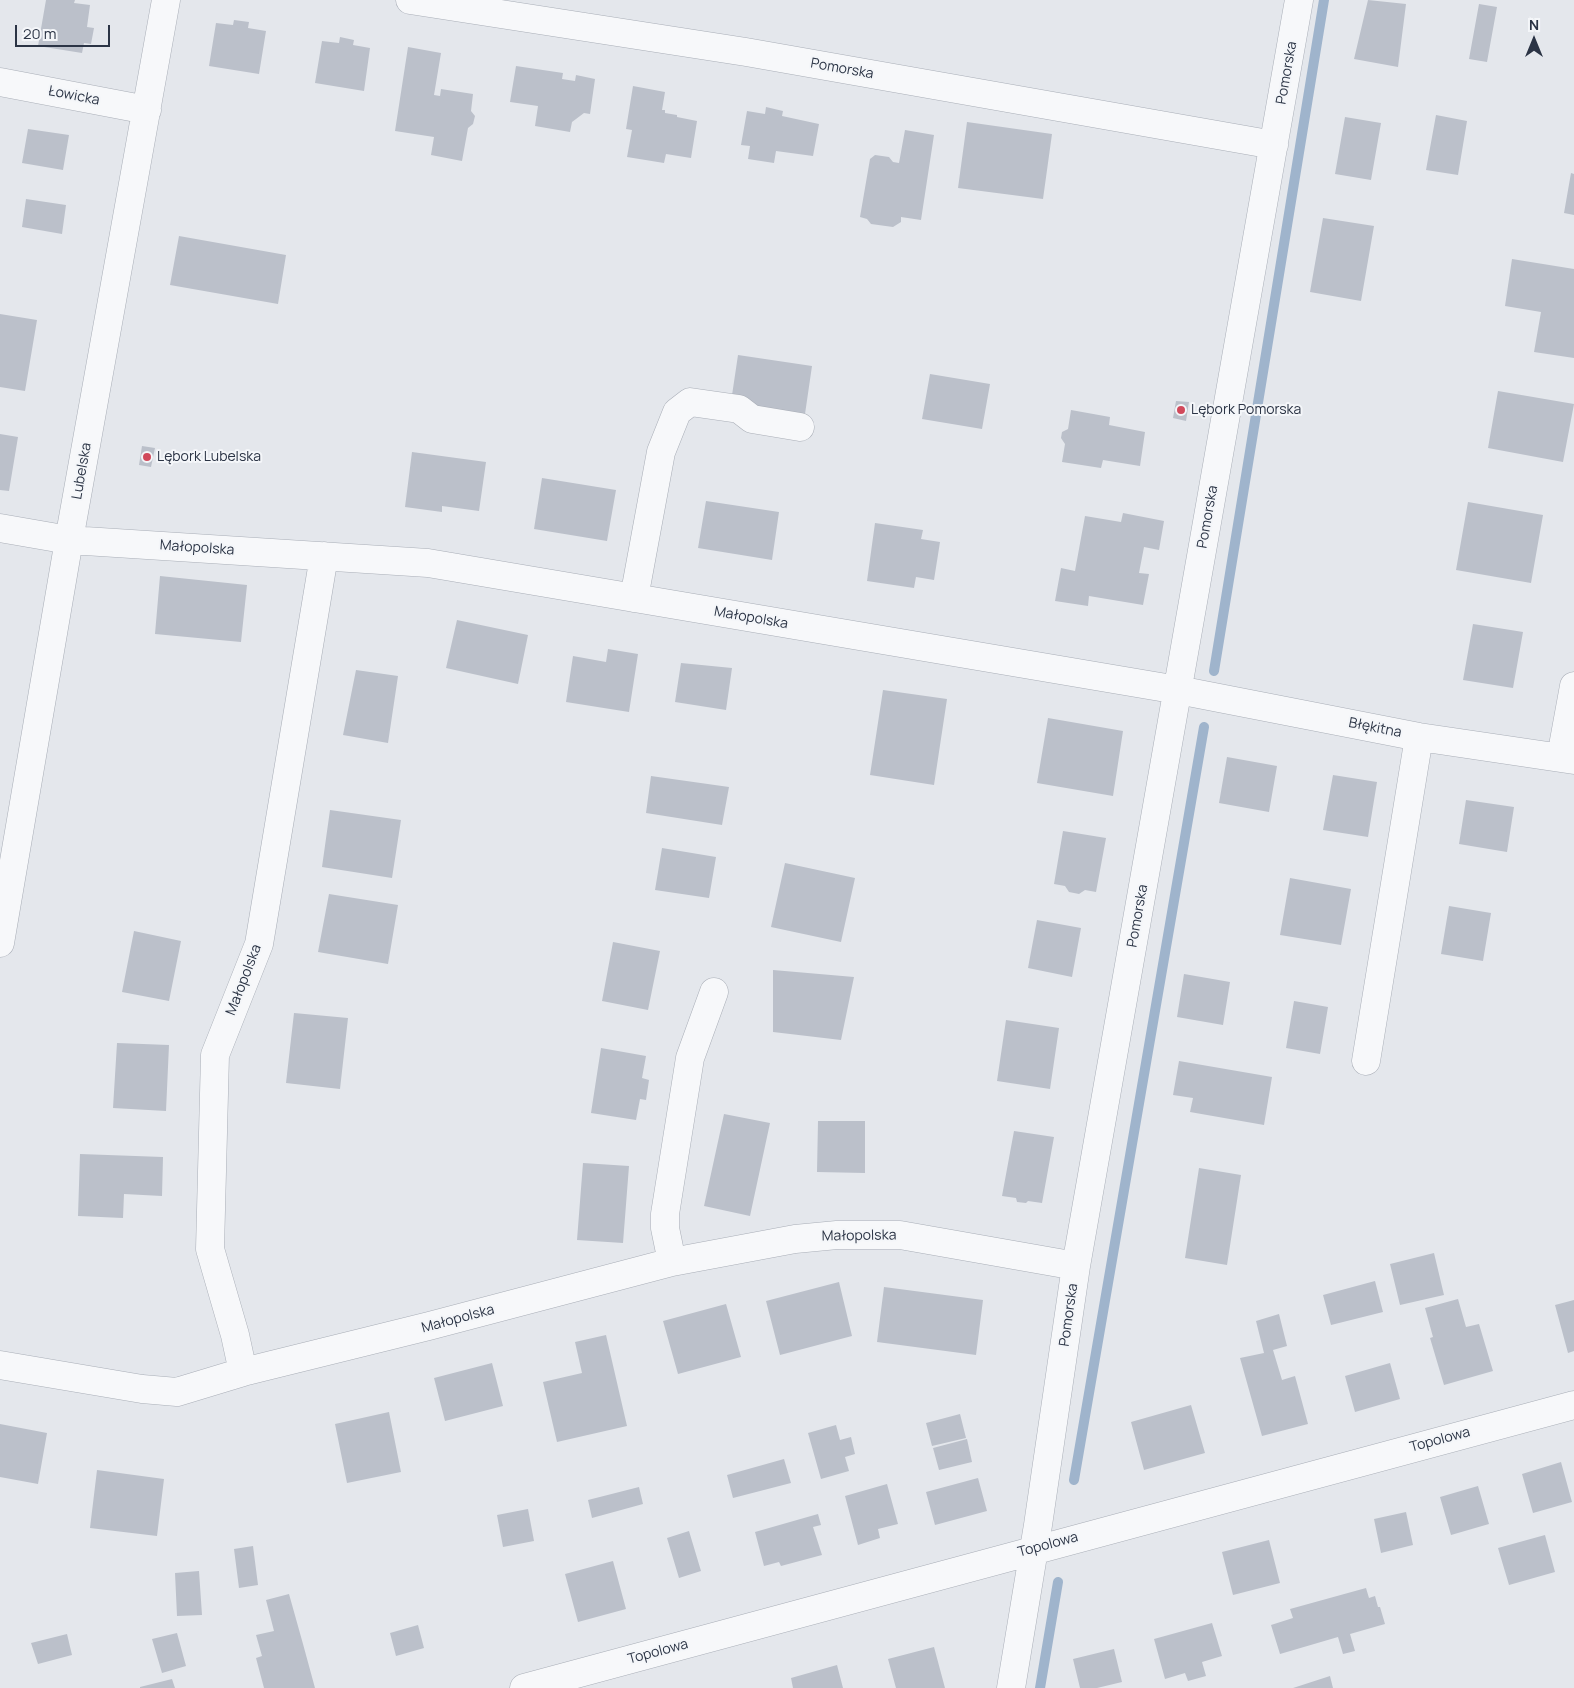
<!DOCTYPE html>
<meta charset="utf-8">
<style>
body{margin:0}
#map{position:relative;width:1574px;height:1688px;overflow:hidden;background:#e4e7ec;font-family:Manrope,sans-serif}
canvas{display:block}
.north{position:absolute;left:1509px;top:15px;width:50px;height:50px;-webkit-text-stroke:4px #f4f6f9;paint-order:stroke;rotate:0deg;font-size:14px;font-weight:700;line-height:20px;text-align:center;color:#2b3445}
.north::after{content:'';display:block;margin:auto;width:18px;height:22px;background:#2b3445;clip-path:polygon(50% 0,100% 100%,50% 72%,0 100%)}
.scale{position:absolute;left:15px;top:25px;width:95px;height:22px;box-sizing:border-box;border:2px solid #2b3445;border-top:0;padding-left:6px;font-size:15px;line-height:18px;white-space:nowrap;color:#2b3445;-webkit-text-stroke:4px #f4f6f9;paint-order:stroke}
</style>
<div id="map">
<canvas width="1574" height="1688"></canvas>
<div class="north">N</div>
<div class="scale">20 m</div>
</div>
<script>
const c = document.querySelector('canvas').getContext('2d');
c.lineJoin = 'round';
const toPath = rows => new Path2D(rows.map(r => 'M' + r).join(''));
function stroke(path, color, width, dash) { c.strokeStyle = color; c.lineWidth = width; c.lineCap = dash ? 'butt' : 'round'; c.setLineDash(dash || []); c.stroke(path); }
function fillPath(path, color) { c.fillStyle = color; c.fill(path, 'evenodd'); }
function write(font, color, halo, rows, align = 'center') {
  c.font = font + ' Manrope,sans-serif'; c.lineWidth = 4; c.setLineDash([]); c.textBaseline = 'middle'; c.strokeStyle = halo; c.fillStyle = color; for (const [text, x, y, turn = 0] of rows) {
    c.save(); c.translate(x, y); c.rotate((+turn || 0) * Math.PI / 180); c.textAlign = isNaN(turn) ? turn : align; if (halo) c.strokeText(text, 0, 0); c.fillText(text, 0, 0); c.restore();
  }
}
const stream = toPath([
 [1214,671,1324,0],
 [1074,1480,1204,727],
 [1040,1688,1058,1582]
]);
const building = toPath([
 [46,0,75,0,74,3,90,5,87,27,94,28,91,44,84,43,82,53,38,46],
 [1368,0,1406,4,1398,67,1354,59],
 [1479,4,1497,7,1487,62,1469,59],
 [234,20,249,22,248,28,266,31,259,74,209,66,216,23,233,25],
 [340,37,354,40,353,45,370,48,364,91,315,83,322,41,339,43],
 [408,47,441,53,434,95,440,96,441,89,473,94,471,111,475,116,473,124,468,128,462,161,431,155,434,137,395,131],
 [516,66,563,73,562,79,575,81,576,75,595,79,590,114,584,113,572,122,570,132,535,126,538,106,510,102],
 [633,86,665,92,662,110,665,110,665,113,677,115,677,117,697,121,691,158,666,154,664,163,627,157,632,130,626,129],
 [766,107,783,111,782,116,819,124,813,156,776,151,774,163,748,159,750,146,741,145,747,111,765,114],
 [1436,115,1467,121,1458,175,1426,170],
 [1345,117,1381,123,1371,180,1335,174],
 [967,122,1052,134,1043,199,958,188],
 [28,129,69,135,63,170,22,163],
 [905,130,934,135,921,220,901,217,901,222,893,227,871,224,867,219,860,217,870,159,875,155,889,157,893,162,899,163],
 [1571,173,1574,174,1574,215,1564,213],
 [26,199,66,205,62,234,22,227],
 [1323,218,1374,226,1361,301,1310,292],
 [179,236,286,255,278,304,170,285],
 [1512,259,1574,269,1574,358,1534,352,1541,312,1505,306],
 [0,314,37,320,25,391,0,387],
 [738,355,812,366,805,414,731,402],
 [930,374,990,384,982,429,922,419],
 [1498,391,1574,404,1563,462,1488,448],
 [1176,401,1189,402,1186,421,1173,418],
 [1071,410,1110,417,1109,425,1145,432,1140,466,1103,460,1101,468,1062,462,1065,444,1061,438,1062,432,1068,429],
 [0,434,18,437,9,491,0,490],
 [142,446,155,448,151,467,139,465],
 [412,452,486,462,479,511,442,506,442,512,405,507],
 [542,478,616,490,607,541,534,529],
 [706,501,779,512,772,560,698,548],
 [1468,502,1543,515,1531,583,1456,570],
 [1123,513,1164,521,1159,550,1144,547,1139,573,1149,574,1143,605,1089,596,1088,606,1055,601,1061,568,1075,571,1085,516,1121,522],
 [875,523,923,530,921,539,940,542,934,580,916,577,914,588,867,581],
 [160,576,247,585,241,642,155,634],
 [457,620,528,635,518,684,446,668],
 [1473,624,1523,632,1513,688,1463,680],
 [608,649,638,654,629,712,566,702,573,656,606,662],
 [681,663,732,668,726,710,675,702],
 [356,670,398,676,388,743,343,735],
 [883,690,947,699,934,785,870,775],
 [1048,718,1123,731,1113,796,1037,783],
 [1227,757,1277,766,1269,812,1219,803],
 [1333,775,1377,782,1368,837,1323,830],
 [651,776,729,787,722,825,646,813],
 [1466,800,1514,807,1507,852,1459,844],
 [330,810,401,820,392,878,322,867],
 [1063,831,1106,838,1096,892,1085,890,1079,894,1069,892,1065,886,1054,884],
 [662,848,716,857,709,898,655,890],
 [785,863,855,878,841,942,771,927],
 [1290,878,1351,889,1341,945,1280,935],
 [329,894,398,905,388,964,318,952],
 [1449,906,1491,913,1483,961,1441,954],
 [1037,920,1081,928,1072,977,1028,968],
 [134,931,181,941,169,1001,122,992],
 [613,942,660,951,648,1010,602,1001],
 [773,970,854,977,841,1040,773,1032],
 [1184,974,1230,982,1223,1025,1177,1017],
 [1294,1001,1328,1007,1320,1054,1286,1048],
 [294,1013,348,1018,340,1089,286,1083],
 [1006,1020,1059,1028,1050,1089,997,1081],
 [117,1043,169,1045,166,1111,113,1108],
 [601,1048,646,1056,642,1078,649,1080,646,1100,640,1099,636,1120,591,1113],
 [1179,1061,1272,1077,1264,1125,1190,1112,1193,1098,1173,1095],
 [724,1114,770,1123,750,1216,704,1206],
 [818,1121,865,1121,865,1173,817,1172],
 [1014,1131,1054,1137,1042,1203,1028,1201,1026,1203,1017,1202,1016,1198,1002,1196],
 [80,1154,163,1157,162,1196,124,1194,123,1218,78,1216],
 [583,1163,629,1166,623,1243,577,1240],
 [1199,1168,1241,1175,1227,1265,1185,1258],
 [1434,1253,1444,1295,1400,1305,1390,1264],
 [1375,1281,1383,1312,1331,1325,1323,1295],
 [839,1282,852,1336,780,1355,766,1301],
 [884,1287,983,1300,976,1355,877,1342],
 [1458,1299,1466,1327,1479,1324,1493,1371,1444,1385,1430,1338,1433,1337,1425,1308],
 [1574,1300,1574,1351,1568,1353,1555,1305],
 [726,1304,741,1357,678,1374,663,1321],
 [1279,1314,1287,1346,1273,1350,1282,1380,1295,1376,1308,1424,1262,1436,1240,1358,1264,1353,1256,1321],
 [606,1335,627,1426,557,1442,543,1382,582,1373,575,1342],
 [492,1363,503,1406,445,1421,434,1378],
 [1390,1363,1400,1399,1355,1412,1345,1376],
 [1191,1405,1205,1453,1144,1470,1131,1422],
 [389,1412,401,1472,347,1483,335,1424],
 [960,1414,966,1438,932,1446,926,1423],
 [0,1424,47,1433,38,1484,0,1477],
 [836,1425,840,1440,851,1437,855,1454,845,1457,849,1471,821,1479,808,1433],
 [967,1439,972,1462,939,1470,933,1448],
 [784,1459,791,1483,733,1498,727,1475],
 [1561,1462,1572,1502,1533,1513,1522,1474],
 [97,1470,164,1479,157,1536,90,1528],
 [978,1478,987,1511,935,1525,926,1492],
 [887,1484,898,1524,878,1529,880,1538,858,1545,845,1496],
 [1478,1486,1489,1524,1451,1535,1440,1497],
 [639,1487,643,1504,592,1518,588,1500],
 [528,1509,534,1541,503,1547,497,1515],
 [1406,1512,1413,1545,1381,1553,1374,1519],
 [818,1514,821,1525,813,1527,822,1555,781,1566,779,1562,764,1566,755,1532],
 [689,1531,701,1571,679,1578,667,1538],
 [1545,1535,1555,1572,1509,1585,1498,1548],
 [1269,1540,1280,1583,1233,1595,1222,1552],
 [253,1546,258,1585,239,1588,234,1549],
 [613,1561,626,1609,578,1622,565,1574],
 [199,1571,202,1615,177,1616,175,1573],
 [1366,1588,1369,1598,1375,1596,1378,1607,1380,1607,1385,1624,1350,1634,1355,1651,1343,1654,1338,1637,1280,1654,1271,1625,1293,1618,1290,1609],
 [289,1594,303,1644,315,1688,264,1688,256,1658,262,1656,256,1635,274,1631,266,1600],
 [1212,1623,1222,1656,1202,1662,1206,1676,1188,1681,1185,1673,1165,1679,1154,1639],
 [418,1625,424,1648,396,1656,390,1633],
 [177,1633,186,1666,162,1673,152,1639],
 [67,1634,72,1655,38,1664,31,1643],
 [934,1647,945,1688,896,1688,888,1659],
 [1114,1649,1122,1682,1097,1688,1080,1688,1073,1659],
 [837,1665,843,1688,793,1688,791,1678],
 [1330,1676,1333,1688,1293,1688],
 [172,1679,175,1688,140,1688,140,1687]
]);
const minor = toPath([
 [410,0,746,52,1274,145],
 [0,82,147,110],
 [0,528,69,540,428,563,1178,690,1419,737,1574,760],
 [634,598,661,452,677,412,690,402,739,409,752,419,800,427],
 [1561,757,1574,686],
 [0,943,69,540,166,0],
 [1366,1061,1419,737],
 [672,1262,665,1228,665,1214,690,1058,714,992],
 [0,1365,142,1389,177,1392,243,1372,429,1326,672,1262,795,1239,837,1235,900,1235,1076,1266],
 [243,1372,235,1335,210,1249,215,1055,259,944,324,556],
 [524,1688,1574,1405],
 [1011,1688,1038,1525,1076,1266,1299,0]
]);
const markers = [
 [1181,410,5,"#d1495b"],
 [147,457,5,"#d1495b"]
];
const streetNames = [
 ["Pomorska",842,69,10],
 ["Pomorska",1287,73,-80],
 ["Łowicka",74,96,11],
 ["Lubelska",82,471,-80],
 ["Pomorska",1208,517,-80],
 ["Małopolska",197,548,4],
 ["Małopolska",751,618,10],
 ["Błękitna",1375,728,11],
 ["Pomorska",1138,916,-80],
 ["Małopolska",244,980,-69],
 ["Małopolska",859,1236,-1],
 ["Pomorska",1069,1315,-82],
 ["Małopolska",458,1319,-15],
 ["Topolowa",1440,1440,-15],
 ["Topolowa",1048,1545,-15],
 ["Topolowa",658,1652,-15]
];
const poiNames = [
 ["Lębork Pomorska",1191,410],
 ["Lębork Lubelska",157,457]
];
stroke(stream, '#9fb4cc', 10);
fillPath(building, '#bbc0ca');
stroke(minor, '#a9aeb7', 29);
stroke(minor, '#f7f8fa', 28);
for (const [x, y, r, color] of markers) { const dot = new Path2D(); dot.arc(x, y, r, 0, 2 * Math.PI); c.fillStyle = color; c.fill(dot); stroke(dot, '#f4f6f9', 2); }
write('14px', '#2b3445', '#f4f6f9', streetNames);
write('14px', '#2b3445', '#f4f6f9', poiNames, 'left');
</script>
